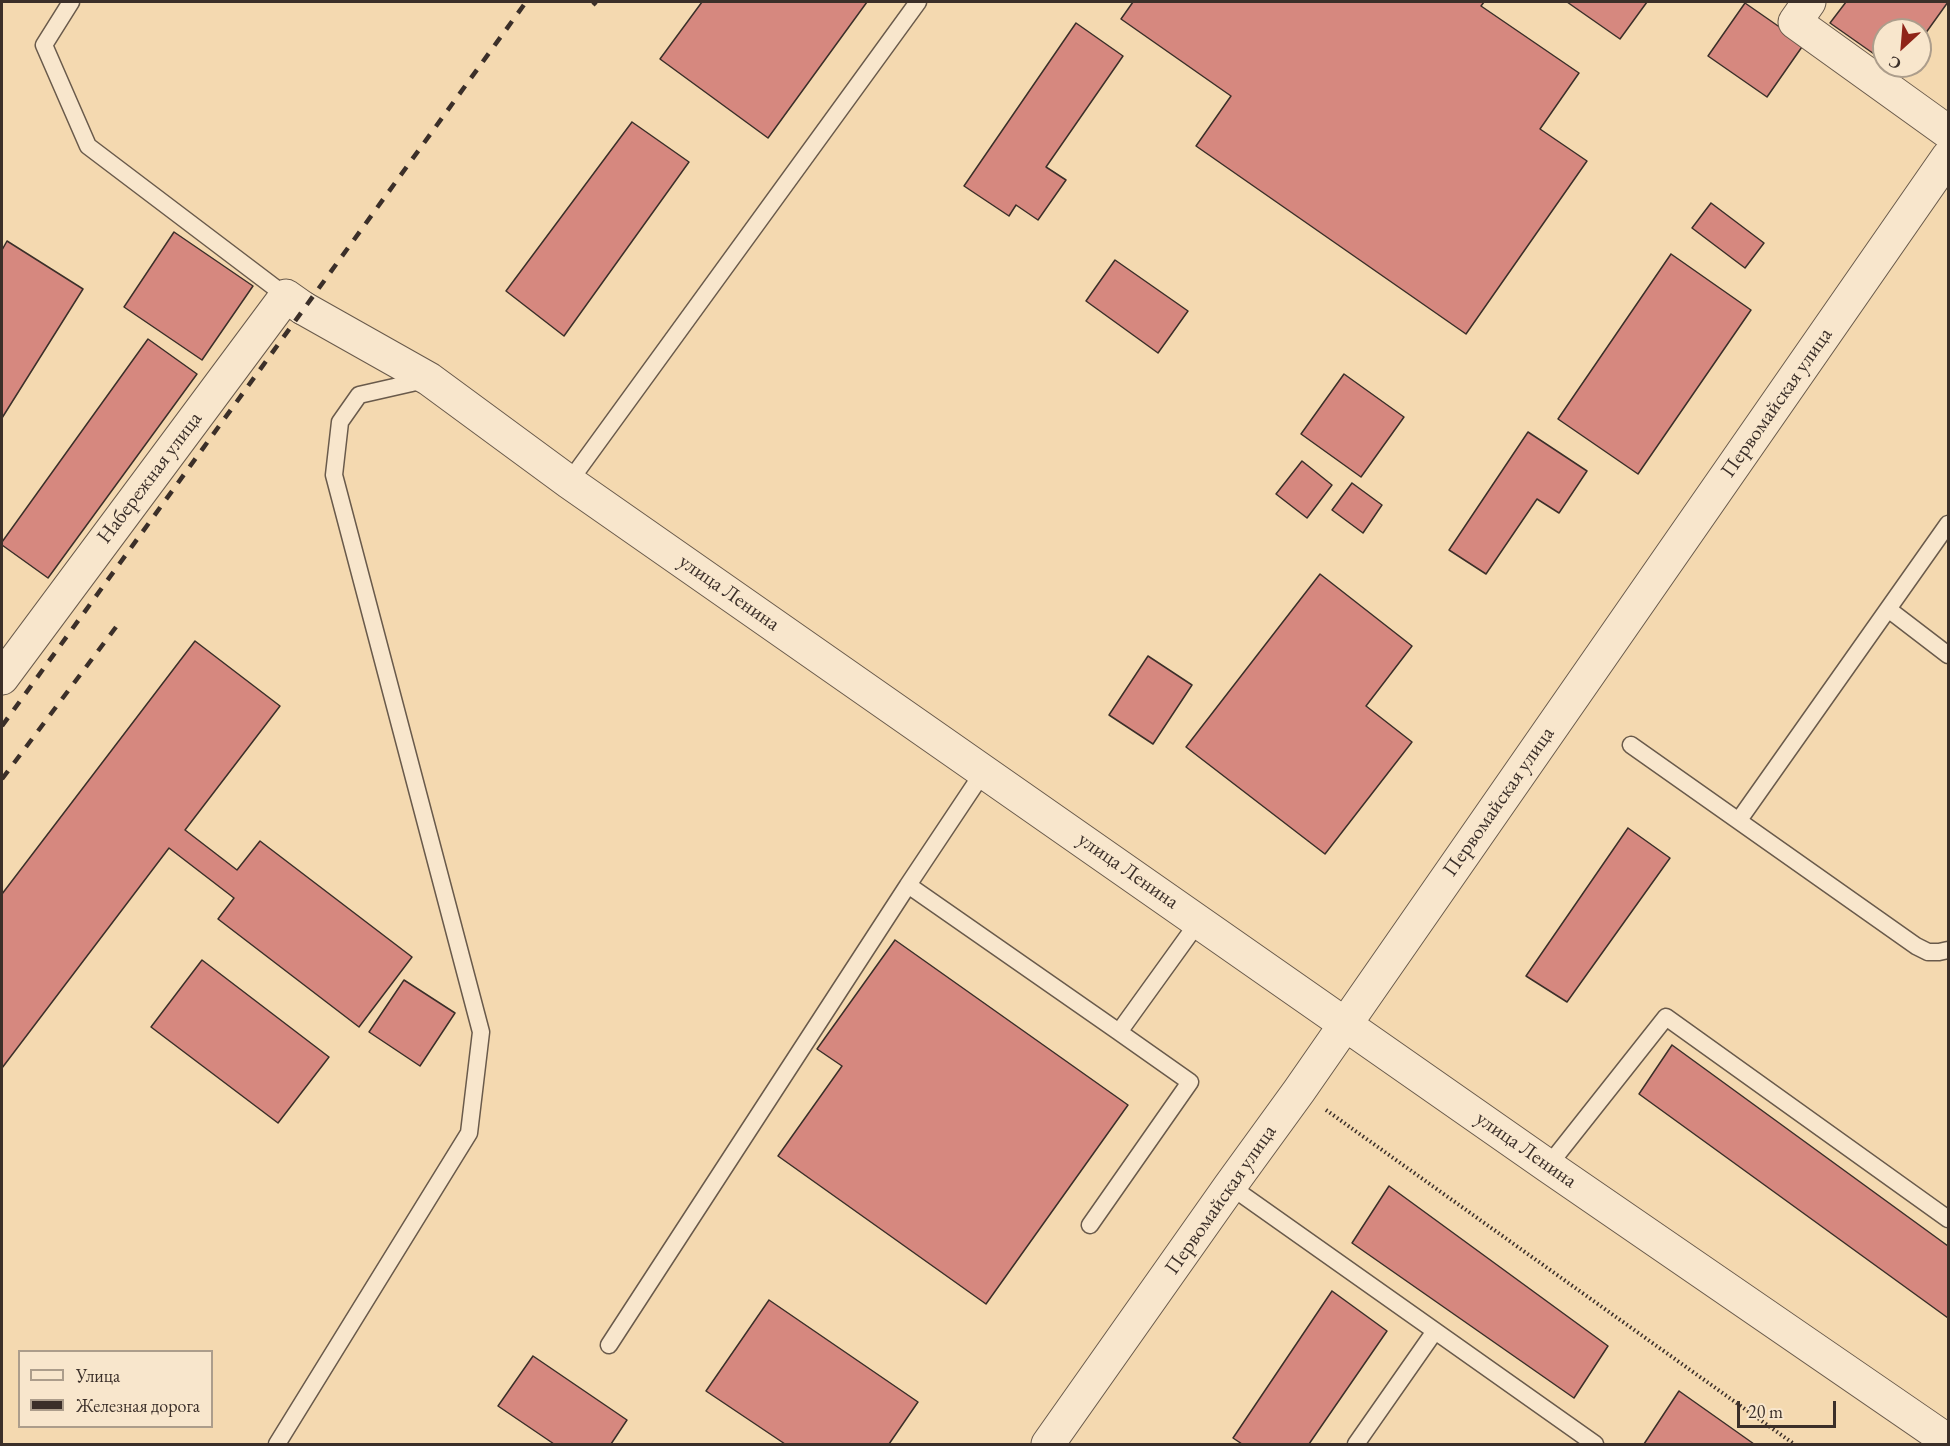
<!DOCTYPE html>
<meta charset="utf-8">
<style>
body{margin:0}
#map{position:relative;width:1950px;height:1446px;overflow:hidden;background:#f4d9b0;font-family:"EB Garamond",serif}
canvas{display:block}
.frame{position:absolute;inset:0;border:3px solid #3b2f29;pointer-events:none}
.legend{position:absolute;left:18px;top:1350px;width:195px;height:78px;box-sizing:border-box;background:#f8e6cc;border:2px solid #ac9d8b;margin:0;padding:8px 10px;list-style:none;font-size:18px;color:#3b2f29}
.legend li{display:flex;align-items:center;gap:12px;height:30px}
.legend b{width:30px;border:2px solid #ac9d8b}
.north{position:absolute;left:1872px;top:18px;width:60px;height:60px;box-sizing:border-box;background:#f8e6cc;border:2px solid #ac9d8b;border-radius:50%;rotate:206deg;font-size:16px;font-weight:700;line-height:24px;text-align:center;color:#3b2f29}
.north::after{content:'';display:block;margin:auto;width:21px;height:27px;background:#8f2418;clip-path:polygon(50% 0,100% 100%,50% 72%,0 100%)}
.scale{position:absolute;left:1737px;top:1401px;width:99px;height:27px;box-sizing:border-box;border:3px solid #3b2f29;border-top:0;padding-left:8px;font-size:18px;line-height:21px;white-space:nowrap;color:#3b2f29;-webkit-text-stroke:4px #f8e6cc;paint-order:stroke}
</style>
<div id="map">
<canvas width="1950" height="1446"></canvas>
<div class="frame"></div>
<ul class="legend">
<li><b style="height:8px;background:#f8e6cc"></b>Улица</li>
<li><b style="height:8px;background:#3b2f29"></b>Железная дорога</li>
</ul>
<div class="north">С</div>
<div class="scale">20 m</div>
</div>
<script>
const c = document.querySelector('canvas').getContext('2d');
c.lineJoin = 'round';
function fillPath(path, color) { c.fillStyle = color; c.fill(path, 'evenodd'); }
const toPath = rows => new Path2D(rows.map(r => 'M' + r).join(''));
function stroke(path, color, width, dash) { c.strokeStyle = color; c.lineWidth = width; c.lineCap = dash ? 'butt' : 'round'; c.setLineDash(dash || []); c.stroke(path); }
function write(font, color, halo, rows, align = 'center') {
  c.font = font + ' "EB Garamond",serif'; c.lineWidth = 5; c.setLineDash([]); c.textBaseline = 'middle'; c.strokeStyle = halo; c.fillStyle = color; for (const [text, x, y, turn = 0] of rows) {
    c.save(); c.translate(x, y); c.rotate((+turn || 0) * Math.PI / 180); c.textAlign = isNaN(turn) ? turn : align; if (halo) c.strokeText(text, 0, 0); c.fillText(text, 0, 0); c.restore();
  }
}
const building = toPath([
 [702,2,867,2,768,138,660,59,702,2],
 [1133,2,1484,2,1481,6,1579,73,1540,129,1587,161,1466,334,1196,146,1231,96,1121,19,1133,2],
 [1567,2,1647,2,1620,39,1567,2],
 [1846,2,1948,2,1920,41,1920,30,1884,30,1884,61,1830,23,1846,2],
 [1745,3,1804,44,1767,97,1708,56,1745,3],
 [1076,23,1123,56,1046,167,1066,180,1038,220,1016,205,1009,216,964,186,1076,23],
 [632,122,689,162,564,336,506,291,632,122],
 [1711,203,1764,243,1745,268,1692,228,1711,203],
 [174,232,253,286,202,360,124,307,174,232],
 [7,241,83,289,2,418,2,250,7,241],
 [1671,254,1751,310,1638,474,1558,419,1671,254],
 [1115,260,1188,311,1158,353,1086,301,1115,260],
 [148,339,197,374,48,578,2,545,2,542,148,339],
 [1344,374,1404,417,1361,477,1301,434,1344,374],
 [1528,432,1587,471,1559,513,1537,499,1486,574,1449,550,1528,432],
 [1302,461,1332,485,1307,518,1276,494,1302,461],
 [1352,483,1382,505,1363,533,1332,510,1352,483],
 [1320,574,1412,646,1366,706,1412,742,1325,854,1186,747,1320,574],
 [195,641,280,706,185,830,237,870,260,841,412,957,359,1027,218,919,234,898,169,848,2,1068,2,894,195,641],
 [1148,656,1192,685,1153,744,1109,715,1148,656],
 [1628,828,1670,858,1567,1002,1526,976,1628,828],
 [895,940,1128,1105,986,1304,778,1156,842,1066,817,1049,895,940],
 [202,960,329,1057,278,1123,151,1027,202,960],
 [404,980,455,1013,420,1066,369,1032,404,980],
 [1672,1045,1948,1246,1948,1318,1639,1094,1672,1045],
 [1389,1186,1608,1346,1574,1398,1352,1243,1389,1186],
 [1332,1291,1387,1331,1309,1444,1242,1444,1233,1438,1332,1291],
 [769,1300,918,1402,889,1444,785,1444,706,1391,769,1300],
 [533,1356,627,1420,611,1444,554,1444,498,1406,533,1356],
 [1679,1391,1754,1444,1644,1444,1679,1391]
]);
const path = toPath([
 [1326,1110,1794,1444]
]);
const service = toPath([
 [71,2,44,45,88,146,286,296],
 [569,482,918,2],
 [1888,609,1948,655],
 [1631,745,1916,946,1928,952,1939,952,1948,950],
 [984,771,908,885,1119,1032,1199,921],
 [1739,820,1948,524],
 [1548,1166,1666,1017,1948,1219],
 [1230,1186,1595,1444],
 [1090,1225,1190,1082,1119,1032],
 [609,1345,908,885],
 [277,1444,469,1133,481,1032,334,475,340,422,359,395,425,380],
 [1356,1444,1435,1331]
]);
const minor = toPath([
 [1809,2,1795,22,1948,132],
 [2,678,286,296,303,308]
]);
const tertiary = toPath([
 [303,308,429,379,569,482,1548,1166,1948,1441],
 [1048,1444,1230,1186,1299,1091,1948,157]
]);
const rail = toPath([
 [593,5,596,2],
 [2,726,526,2],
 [2,779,116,627]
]);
const streetNames = [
 ["Первомайская улица",1777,403,-55],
 ["Набережная улица",150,478,-53],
 ["улица Ленина",729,593,35],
 ["Первомайская улица",1499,802,-55],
 ["улица Ленина",1128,871,35],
 ["улица Ленина",1526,1150,35],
 ["Первомайская улица",1221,1200,-55]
];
fillPath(building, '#d6887f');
stroke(building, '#3b2f29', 1.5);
stroke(service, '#695a4b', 19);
stroke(minor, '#695a4b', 35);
stroke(tertiary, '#695a4b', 35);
stroke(path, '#3b2f29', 4, [1.5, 3]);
stroke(service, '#f8e6cc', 16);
stroke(minor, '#f8e6cc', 33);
stroke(tertiary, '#f8e6cc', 33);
stroke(rail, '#3b2f29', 4.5, [10, 10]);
write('21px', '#3b2f29', '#f8e6cc', streetNames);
</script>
